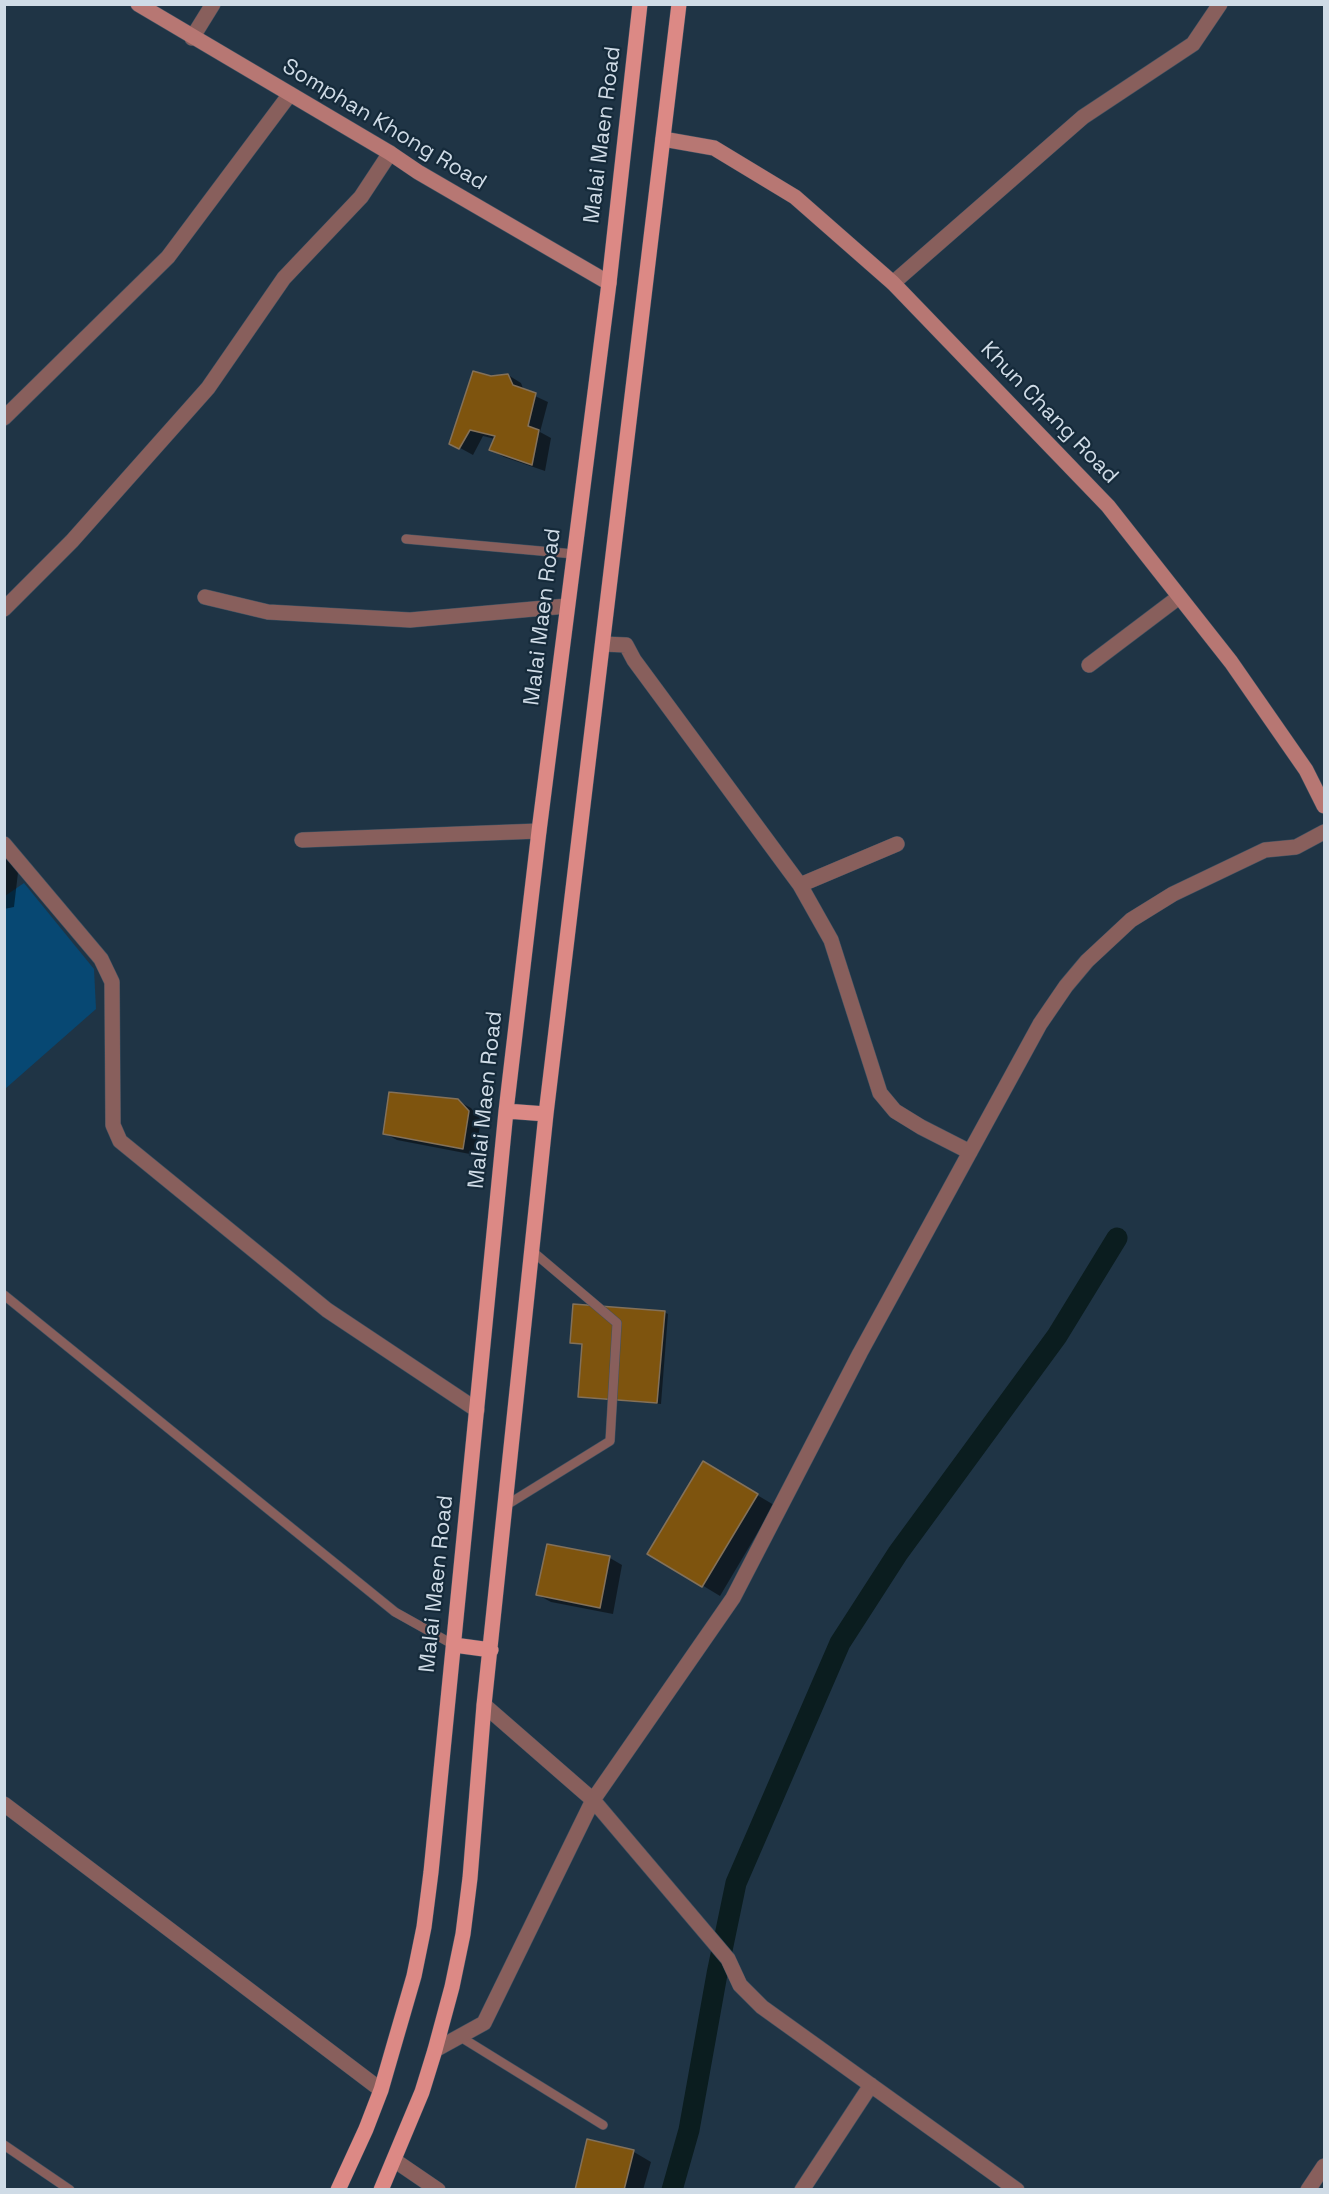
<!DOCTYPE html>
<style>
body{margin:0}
#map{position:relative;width:1329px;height:2194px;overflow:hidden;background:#1f3445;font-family:"Space Grotesk",sans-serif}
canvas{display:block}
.frame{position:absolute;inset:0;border:6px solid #cfdbe6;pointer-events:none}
</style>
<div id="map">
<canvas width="1329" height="2194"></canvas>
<div class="frame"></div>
</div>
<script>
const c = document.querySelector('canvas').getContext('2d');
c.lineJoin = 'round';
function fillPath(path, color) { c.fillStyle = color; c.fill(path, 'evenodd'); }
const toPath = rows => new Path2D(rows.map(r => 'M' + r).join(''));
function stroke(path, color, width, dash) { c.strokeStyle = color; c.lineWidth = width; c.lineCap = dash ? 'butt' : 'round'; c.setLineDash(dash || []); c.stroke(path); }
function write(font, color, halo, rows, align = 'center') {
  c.font = font + ' "Space Grotesk",sans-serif'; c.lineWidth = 4.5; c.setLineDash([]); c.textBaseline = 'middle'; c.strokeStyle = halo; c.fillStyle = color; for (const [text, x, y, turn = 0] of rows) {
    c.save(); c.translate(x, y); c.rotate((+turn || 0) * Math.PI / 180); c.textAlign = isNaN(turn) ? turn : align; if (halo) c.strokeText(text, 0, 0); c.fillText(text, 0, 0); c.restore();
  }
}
const green = toPath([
 [24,883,94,969,96,1009,5,1089,5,896]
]);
const shadow = toPath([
 [508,375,521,383,524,391,548,402,540,432,551,438,545,471,504,457,491,450,495,439,483,436,473,455,451,443,491,377],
 [4,849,19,864,14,907,4,909],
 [458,1101,471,1108,481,1120,475,1155,397,1140,384,1133],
 [664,1312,668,1314,661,1404,583,1398,580,1396,584,1345,571,1342],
 [703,1463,774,1505,720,1596,649,1553],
 [548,1546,610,1558,622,1565,613,1614,551,1602,538,1595],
 [588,2141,634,2152,651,2162,643,2190,576,2190]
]);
const canal = toPath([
 [672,2190,689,2130,717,1974,736,1883,840,1643,898,1553,1057,1336,1117,1238]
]);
const building = toPath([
 [473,371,491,376,508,374,513,385,536,393,528,426,539,430,532,465,489,450,495,436,470,430,459,449,449,444,473,371],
 [389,1092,458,1099,469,1111,463,1149,383,1134,389,1092],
 [573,1304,665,1311,657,1403,578,1397,582,1344,570,1343,573,1304],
 [703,1461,758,1494,702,1587,647,1554,703,1461],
 [547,1544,610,1556,600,1608,536,1595,547,1544],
 [587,2139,634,2150,624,2190,575,2190,587,2139]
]);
const service = toPath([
 [406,539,574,554],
 [4,1295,395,1612,454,1645],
 [505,1506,610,1441,617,1323,532,1251],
 [459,2036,603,2125],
 [4,2145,70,2190]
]);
const minor = toPath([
 [192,38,213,4],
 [893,283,1083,117,1193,44,1220,4],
 [4,418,168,257,290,94],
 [205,597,268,612,410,620,567,606],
 [4,609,72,541,208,388,284,278,361,197,390,153],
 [603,644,626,645,634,660,800,885,831,940,880,1093,895,1111,921,1127,970,1152],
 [1089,665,1179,597],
 [302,840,539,831],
 [4,844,101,959,112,982,113,1125,120,1141,327,1310,477,1410],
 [800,885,897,844],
 [484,1705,593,1800,728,1959,740,1985,762,2007,1017,2190],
 [4,1804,381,2090],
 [435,2050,484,2023,593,1800,733,1598,860,1353,1040,1024,1066,986,1087,961,1131,920,1173,894,1265,850,1296,847,1324,832],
 [394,2160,438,2190],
 [802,2190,871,2085],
 [1308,2190,1324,2166]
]);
const secondary = toPath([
 [138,4,390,153,418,172,609,283],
 [663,139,714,148,795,197,893,283,1108,506,1231,662,1306,770,1324,806]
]);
const primary = toPath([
 [506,1111,546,1114],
 [454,1645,491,1650],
 [338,2190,366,2129,381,2090,414,1976,424,1927,431,1872,506,1111,539,831,609,283,640,4],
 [381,2190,422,2092,435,2050,452,1987,463,1934,470,1878,484,1705,546,1114,679,4]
]);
const streetNames = [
 ["Somphan Khong Road",384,125,31],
 ["Malai Maen Road",603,135,-83],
 ["Khun Chang Road",1049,413,46],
 ["Malai Maen Road",543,617,-83],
 ["Malai Maen Road",486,1100,-84],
 ["Malai Maen Road",437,1584,-84]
];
fillPath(green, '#074873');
fillPath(shadow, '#0007');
stroke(canal, '#0b1d1f', 21);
fillPath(building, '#7e540e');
stroke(building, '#83715a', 1.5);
stroke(service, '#3f5262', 10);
stroke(minor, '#3f5262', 16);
stroke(secondary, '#3f5262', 16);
stroke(primary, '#3f5262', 16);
stroke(service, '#885f5c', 9);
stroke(minor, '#885f5c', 15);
stroke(secondary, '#b77773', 15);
stroke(primary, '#dc8985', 15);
write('22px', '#cfdbe6', '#152a3a', streetNames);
</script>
